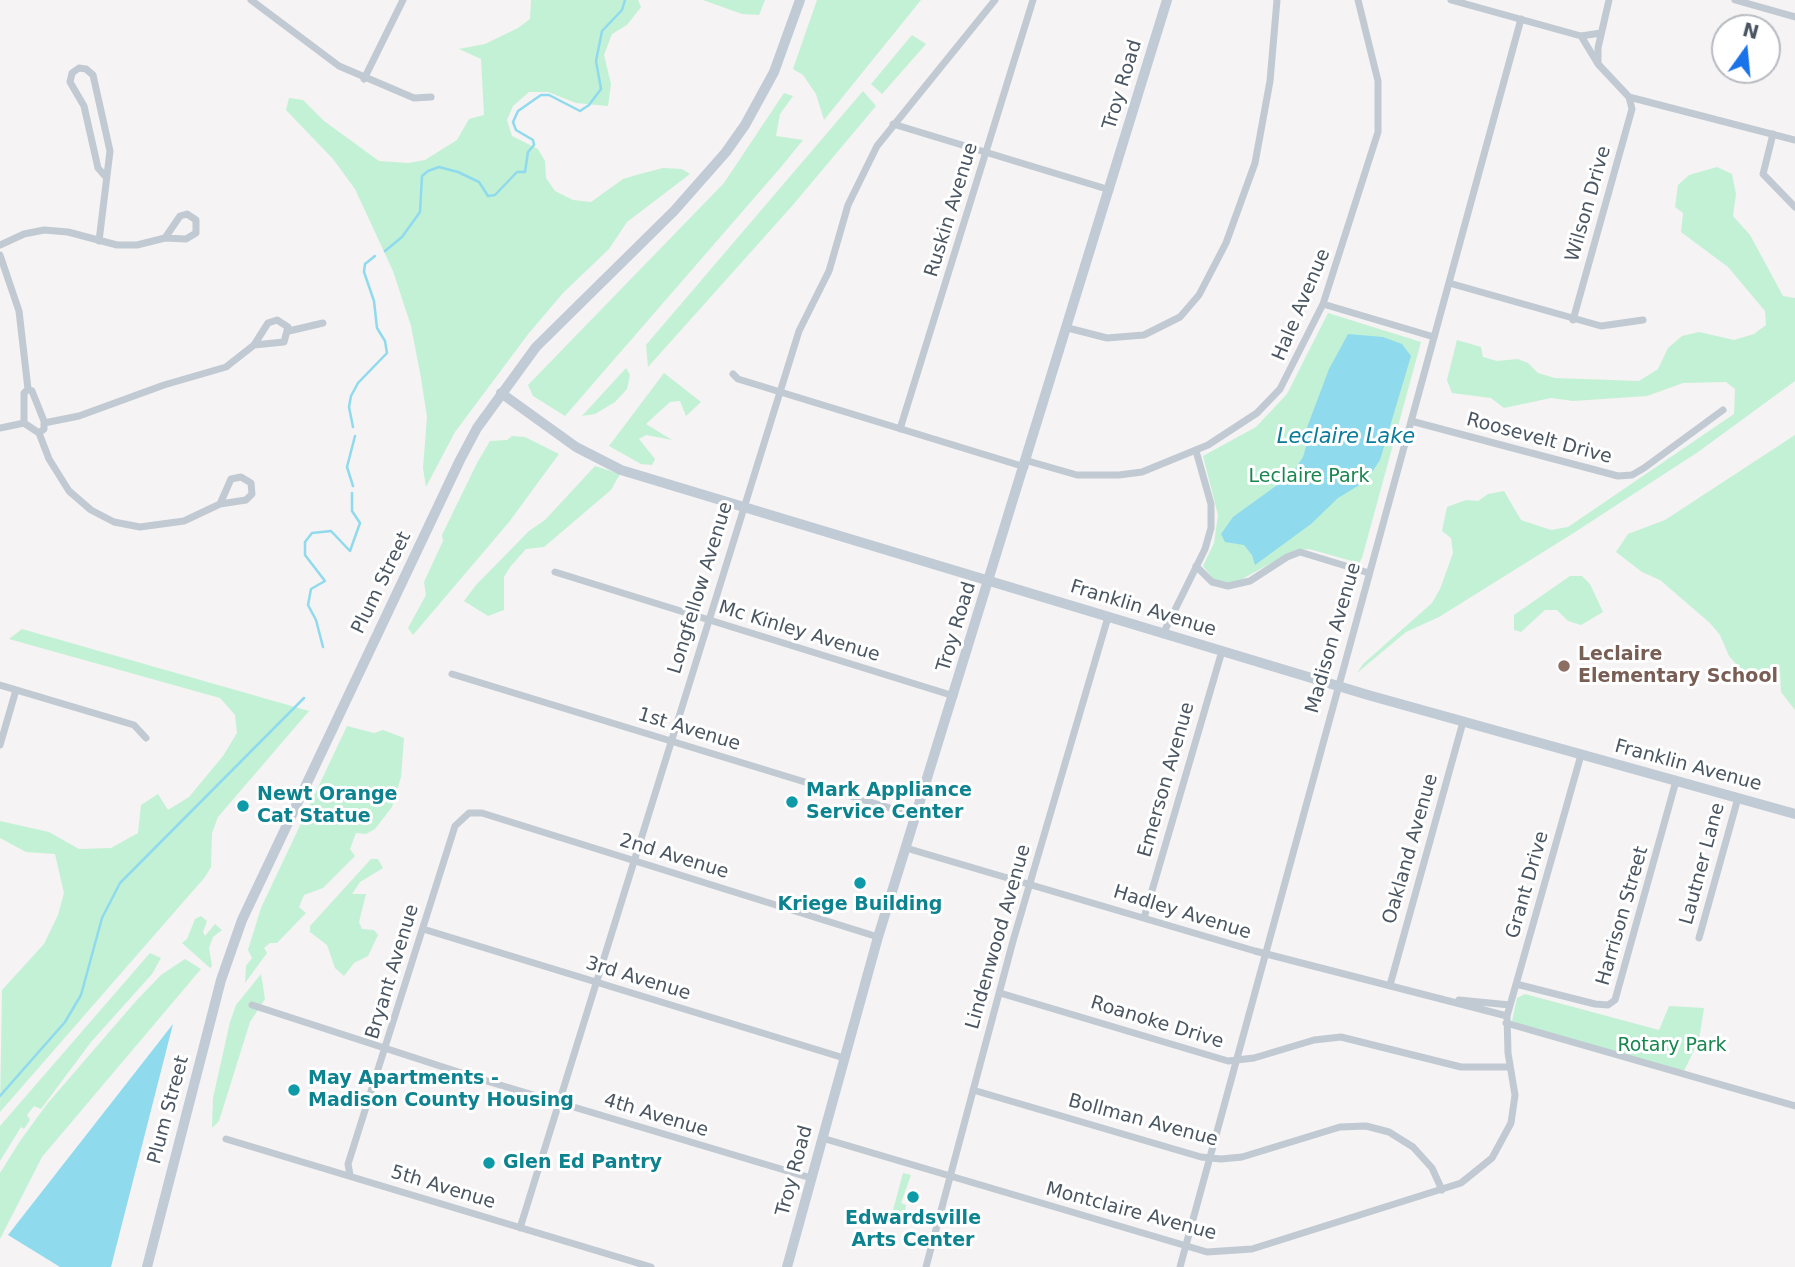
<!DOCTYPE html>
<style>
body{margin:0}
#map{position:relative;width:1795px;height:1267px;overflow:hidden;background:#f5f3f3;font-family:"DejaVu Sans",sans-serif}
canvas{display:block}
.north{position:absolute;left:1711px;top:14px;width:70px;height:70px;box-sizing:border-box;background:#fff;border:2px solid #b7bbc0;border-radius:50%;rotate:15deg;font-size:19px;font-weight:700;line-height:28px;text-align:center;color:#4a5661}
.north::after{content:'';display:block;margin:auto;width:24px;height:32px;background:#1a73e8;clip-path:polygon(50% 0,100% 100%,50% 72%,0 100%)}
</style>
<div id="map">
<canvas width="1795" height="1267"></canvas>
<div class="north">N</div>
</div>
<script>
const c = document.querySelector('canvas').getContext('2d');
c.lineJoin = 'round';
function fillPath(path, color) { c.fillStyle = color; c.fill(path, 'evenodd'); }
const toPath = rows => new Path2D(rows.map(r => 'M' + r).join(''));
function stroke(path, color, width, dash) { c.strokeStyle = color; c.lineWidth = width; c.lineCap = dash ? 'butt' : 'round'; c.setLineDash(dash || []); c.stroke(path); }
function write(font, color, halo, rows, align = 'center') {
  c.font = font + ' "DejaVu Sans",sans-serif'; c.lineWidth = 6; c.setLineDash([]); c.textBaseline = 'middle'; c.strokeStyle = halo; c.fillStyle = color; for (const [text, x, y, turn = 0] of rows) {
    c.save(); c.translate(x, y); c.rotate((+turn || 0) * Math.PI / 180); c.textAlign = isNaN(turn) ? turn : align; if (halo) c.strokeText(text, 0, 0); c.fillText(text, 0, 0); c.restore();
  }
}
const green = toPath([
 [531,0,638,0,641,7,627,25,612,34,604,55,611,84,608,106,576,103,548,92,529,92,513,106,507,120,512,136,538,149,545,161,546,178,555,191,573,200,591,202,623,179,640,174,663,168,682,169,690,174,627,222,609,249,563,293,529,333,455,432,426,487,423,468,427,417,421,378,411,326,393,271,355,189,333,159,286,110,289,98,303,100,324,121,379,161,408,163,425,160,457,140,469,119,484,115,481,59,459,49,485,44,518,28,530,19],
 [703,0,765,0,759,15,742,14],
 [817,0,921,0,824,120,816,94,803,75,793,69],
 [912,35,926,44,882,94,871,84],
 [863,91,876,106,792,206,648,367,646,345],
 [784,93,793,96,780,114,776,136,803,140,781,167,565,416,533,396,528,385,724,183],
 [1717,167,1732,174,1736,194,1733,216,1750,235,1783,296,1795,298,1795,381,1698,452,1572,534,1439,617,1406,632,1357,673,1363,664,1432,603,1440,589,1453,553,1451,538,1442,531,1447,507,1466,500,1478,501,1488,494,1504,491,1521,520,1551,530,1568,527,1734,414,1735,389,1726,382,1683,383,1647,396,1573,401,1551,398,1504,408,1491,398,1452,393,1447,380,1457,340,1481,347,1483,357,1497,361,1518,359,1528,363,1538,373,1555,378,1639,381,1658,369,1668,348,1682,336,1699,332,1734,340,1754,334,1766,325,1765,311,1728,267,1681,232,1683,213,1675,207,1678,185,1689,175],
 [1328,313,1421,342,1362,558,1359,563,1309,549,1293,551,1235,583,1214,580,1203,566,1214,543,1218,515,1203,456,1256,427,1287,394],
 [626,368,630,375,627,389,615,402,595,414,582,416],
 [664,373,701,402,686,416,680,401,670,402,646,424,672,440,646,435,639,439,655,459,652,465,641,464,609,446],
 [1795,435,1795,710,1781,692,1780,672,1744,673,1729,656,1720,635,1710,623,1660,580,1642,572,1616,552,1628,534,1665,520],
 [512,436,525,437,559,454,509,522,413,635,408,628,426,595,424,582,443,541,442,535,477,463,490,441,507,440],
 [595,466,620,474,611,490,544,547,526,549,510,567,504,577,504,610,488,616,464,601,476,585,529,531,545,520],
 [1570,576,1582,576,1590,584,1603,612,1581,625,1568,621,1557,610,1545,610,1521,632,1514,630,1514,615],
 [22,629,309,711,218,817,212,833,211,867,205,877,0,1112,2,990,44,944,58,915,64,893,55,854,26,852,0,838,0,821,49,832,79,849,111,848,138,833,141,805,158,794,168,810,189,797,223,756,237,733,235,715,220,698,9,639],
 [347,726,374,733,383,730,404,738,401,777,392,807,375,829,366,834,356,833,350,849,355,856,323,888,304,895,299,907,306,913,277,943,270,943,264,948,267,953,245,983,246,966,252,958,248,950,261,908],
 [371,859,378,859,383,868,360,882,352,894,366,894,359,922,362,929,374,930,378,935,368,956,354,963,344,976,335,968,327,945,310,932,310,926],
 [201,916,207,921,203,932,205,936,215,924,222,930,213,937,209,948,212,966,210,968,182,943,187,939,195,919],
 [150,953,161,958,152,974,91,1042,41,1109,34,1106,27,1115,30,1120,24,1129,21,1127,0,1161,0,1126],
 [185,959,201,969,42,1157,0,1239,0,1173,20,1141,47,1104,136,1001,161,975],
 [261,974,265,999,250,1022,219,1121,212,1128,213,1098,230,1022,236,1005],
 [1525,994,1659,1030,1669,1006,1704,1008,1699,1040,1684,1071,1517,1024,1512,1021,1517,998],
 [903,1173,911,1175,901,1203,906,1205,905,1210,928,1219,928,1225,892,1214]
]);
const water = toPath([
 [1348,334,1383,337,1402,344,1411,356,1380,460,1366,481,1338,498,1311,524,1255,565,1252,555,1244,545,1225,542,1221,534,1233,517,1291,475,1303,457,1307,443,1303,438,1329,369],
 [173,1024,111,1267,60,1267,8,1235]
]);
const stream = toPath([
 [385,251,402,237,420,212,422,176,428,171,439,167,458,172,479,182,488,196,495,195,517,172,525,172,528,152,534,145,533,140,516,130,513,122,518,111,541,95,549,95,580,111,589,105,601,89,596,61,602,31,622,10,625,0],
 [353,427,349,407,351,396,358,383,387,353,385,341,377,328,374,301,364,272,365,264,375,256],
 [353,486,347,467,355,436],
 [323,647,316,620,308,605,311,589,325,581,305,555,305,542,312,533,331,531,350,551,360,523,352,511,352,493],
 [0,1096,65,1022,81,995,102,918,120,883,304,698]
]);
const street = toPath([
 [251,0,339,66,414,98,431,97],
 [1451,0,1581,36,1601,33],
 [1735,0,1795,17],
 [1581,36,1598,64,1629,97,1795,140],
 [1598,63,1598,48,1609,0],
 [364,79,403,0],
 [893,124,1110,190],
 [1773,134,1763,174,1795,207],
 [99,241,110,151,93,75,86,69,79,68,72,73,70,82,84,106,98,168,105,176],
 [0,245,24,234,44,230,68,232,117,245,137,245,165,238,186,239,196,233,196,220,187,214,180,216,165,238],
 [0,255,19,311,28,389,32,391,44,421,44,429,39,433,24,423,24,393,28,389],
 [1449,283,1601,326,1643,320],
 [1323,304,1434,337],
 [1573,320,1632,109,1629,97],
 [1068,328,1107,338,1144,335,1180,317,1199,295,1226,243,1255,163,1270,81,1277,0],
 [289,331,323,323],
 [733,374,738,379,1025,467],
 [1411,421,1618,476,1632,475,1644,468,1723,410],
 [44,423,79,416,164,385,226,367,254,345,268,323,277,320,288,327,284,342,254,345],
 [0,428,24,423],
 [900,429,1033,0],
 [39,433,49,459,69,491,91,510,114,522,140,527,184,521,220,504,246,500,252,494,251,483,241,477,231,479,220,504],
 [1028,461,1077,475,1119,475,1142,472,1208,445,1257,413,1280,389,1323,304,1378,132,1378,81,1358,0],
 [1196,566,1212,582,1228,586,1250,581,1287,557,1300,552,1369,573],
 [555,572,954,696],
 [1163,634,1205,549,1211,528,1211,504,1196,451],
 [452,674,916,816],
 [0,685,134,725,146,738],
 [0,745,16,690],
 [906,848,1255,951,1507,1016],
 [1144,918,1222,651],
 [423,929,844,1058],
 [1699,938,1738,798],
 [1516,984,1595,1004,1608,1005,1615,1000,1676,781],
 [1390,985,1463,722],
 [1000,993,1228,1061,1254,1058,1314,1040,1341,1037,1461,1067,1510,1067],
 [1459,1000,1510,1005],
 [252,1005,480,1079,811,1178],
 [1506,1023,1795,1106],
 [973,1090,1201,1157,1221,1159,1242,1157,1340,1127,1366,1126,1389,1132,1413,1147,1432,1168,1442,1190],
 [822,1138,1207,1252,1252,1249,1461,1183,1492,1158,1511,1123,1515,1095,1508,1053,1507,1016,1581,755],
 [226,1139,651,1267],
 [350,1175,348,1164,455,826,469,813,482,813,878,937],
 [520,1228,799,331,829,271,848,205,877,146,995,0],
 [926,1267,1013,941,1108,617],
 [1180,1267,1521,19]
]);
const secondary = toPath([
 [501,393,576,447,621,470,1368,695,1795,814],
 [147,1267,221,980,242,920,460,460,477,428,536,347,674,211,726,152,745,125,774,72,800,0],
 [787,1267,878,937,1167,0]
]);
const markers = [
 [1564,666,7,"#8d6e63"],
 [792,802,7,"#0f9aa8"],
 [243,806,7,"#0f9aa8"],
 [860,883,7,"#0f9aa8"],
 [294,1090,7,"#0f9aa8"],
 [489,1163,7,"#0f9aa8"],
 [913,1197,7,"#0f9aa8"]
];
const streetNames = [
 ["Troy Road",1123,85,-73],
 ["Wilson Drive",1589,204,-74],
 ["Ruskin Avenue",952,210,-73],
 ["Hale Avenue",1302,305,-67],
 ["Roosevelt Drive",1539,439,15],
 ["Plum Street",382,583,-64],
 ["Longfellow Avenue",701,588,-73],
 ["Franklin Avenue",1143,609,17],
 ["Troy Road",957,627,-73],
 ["Mc Kinley Avenue",799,632,17],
 ["Madison Avenue",1334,638,-74],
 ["1st Avenue",689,730,17],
 ["Franklin Avenue",1688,766,15],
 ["Emerson Avenue",1167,780,-74],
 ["Oakland Avenue",1411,849,-74],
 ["2nd Avenue",674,857,17],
 ["Lautner Lane",1703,864,-75],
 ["Grant Drive",1528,885,-74],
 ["Hadley Avenue",1182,913,17],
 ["Harrison Street",1623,916,-74],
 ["Lindenwood Avenue",999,937,-74],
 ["Bryant Avenue",393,972,-73],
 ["3rd Avenue",638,979,17],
 ["Roanoke Drive",1157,1023,17],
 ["Plum Street",169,1110,-75],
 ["4th Avenue",656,1116,17],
 ["Bollman Avenue",1143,1121,15],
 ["Troy Road",795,1171,-75],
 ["5th Avenue",443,1188,17],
 ["Montclaire Avenue",1131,1212,15]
];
const parkNames = [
 ["Leclaire Park",1309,477],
 ["Rotary Park",1672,1046]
];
const educationNames = [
 ["Leclaire",1578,655],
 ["Elementary School",1578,677]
];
const cultureNames = [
 ["Mark Appliance",806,791],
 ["Service Center",806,813],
 ["Newt Orange",257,795],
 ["Cat Statue",257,817],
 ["Kriege Building",860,905,"center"],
 ["May Apartments -",308,1079],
 ["Madison County Housing",308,1101],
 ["Glen Ed Pantry",503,1163],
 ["Edwardsville",913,1219,"center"],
 ["Arts Center",913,1241,"center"]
];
const waterNames = [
 ["Leclaire Lake",1346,438]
];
fillPath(green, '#c3f1d5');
fillPath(water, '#90daee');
stroke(stream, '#90daee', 2.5);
stroke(street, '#c1cad2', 7);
stroke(secondary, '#c1cbd6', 10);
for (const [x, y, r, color] of markers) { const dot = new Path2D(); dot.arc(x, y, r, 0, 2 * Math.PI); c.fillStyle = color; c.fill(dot); stroke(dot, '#fff', 2.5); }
write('19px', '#4a5661', '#fff', streetNames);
write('19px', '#17864f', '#fff', parkNames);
write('bold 19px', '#785e54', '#fff', educationNames, 'left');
write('bold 19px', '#0d838f', '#fff', cultureNames, 'left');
write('italic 21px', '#0c7c9b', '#fff', waterNames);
</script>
